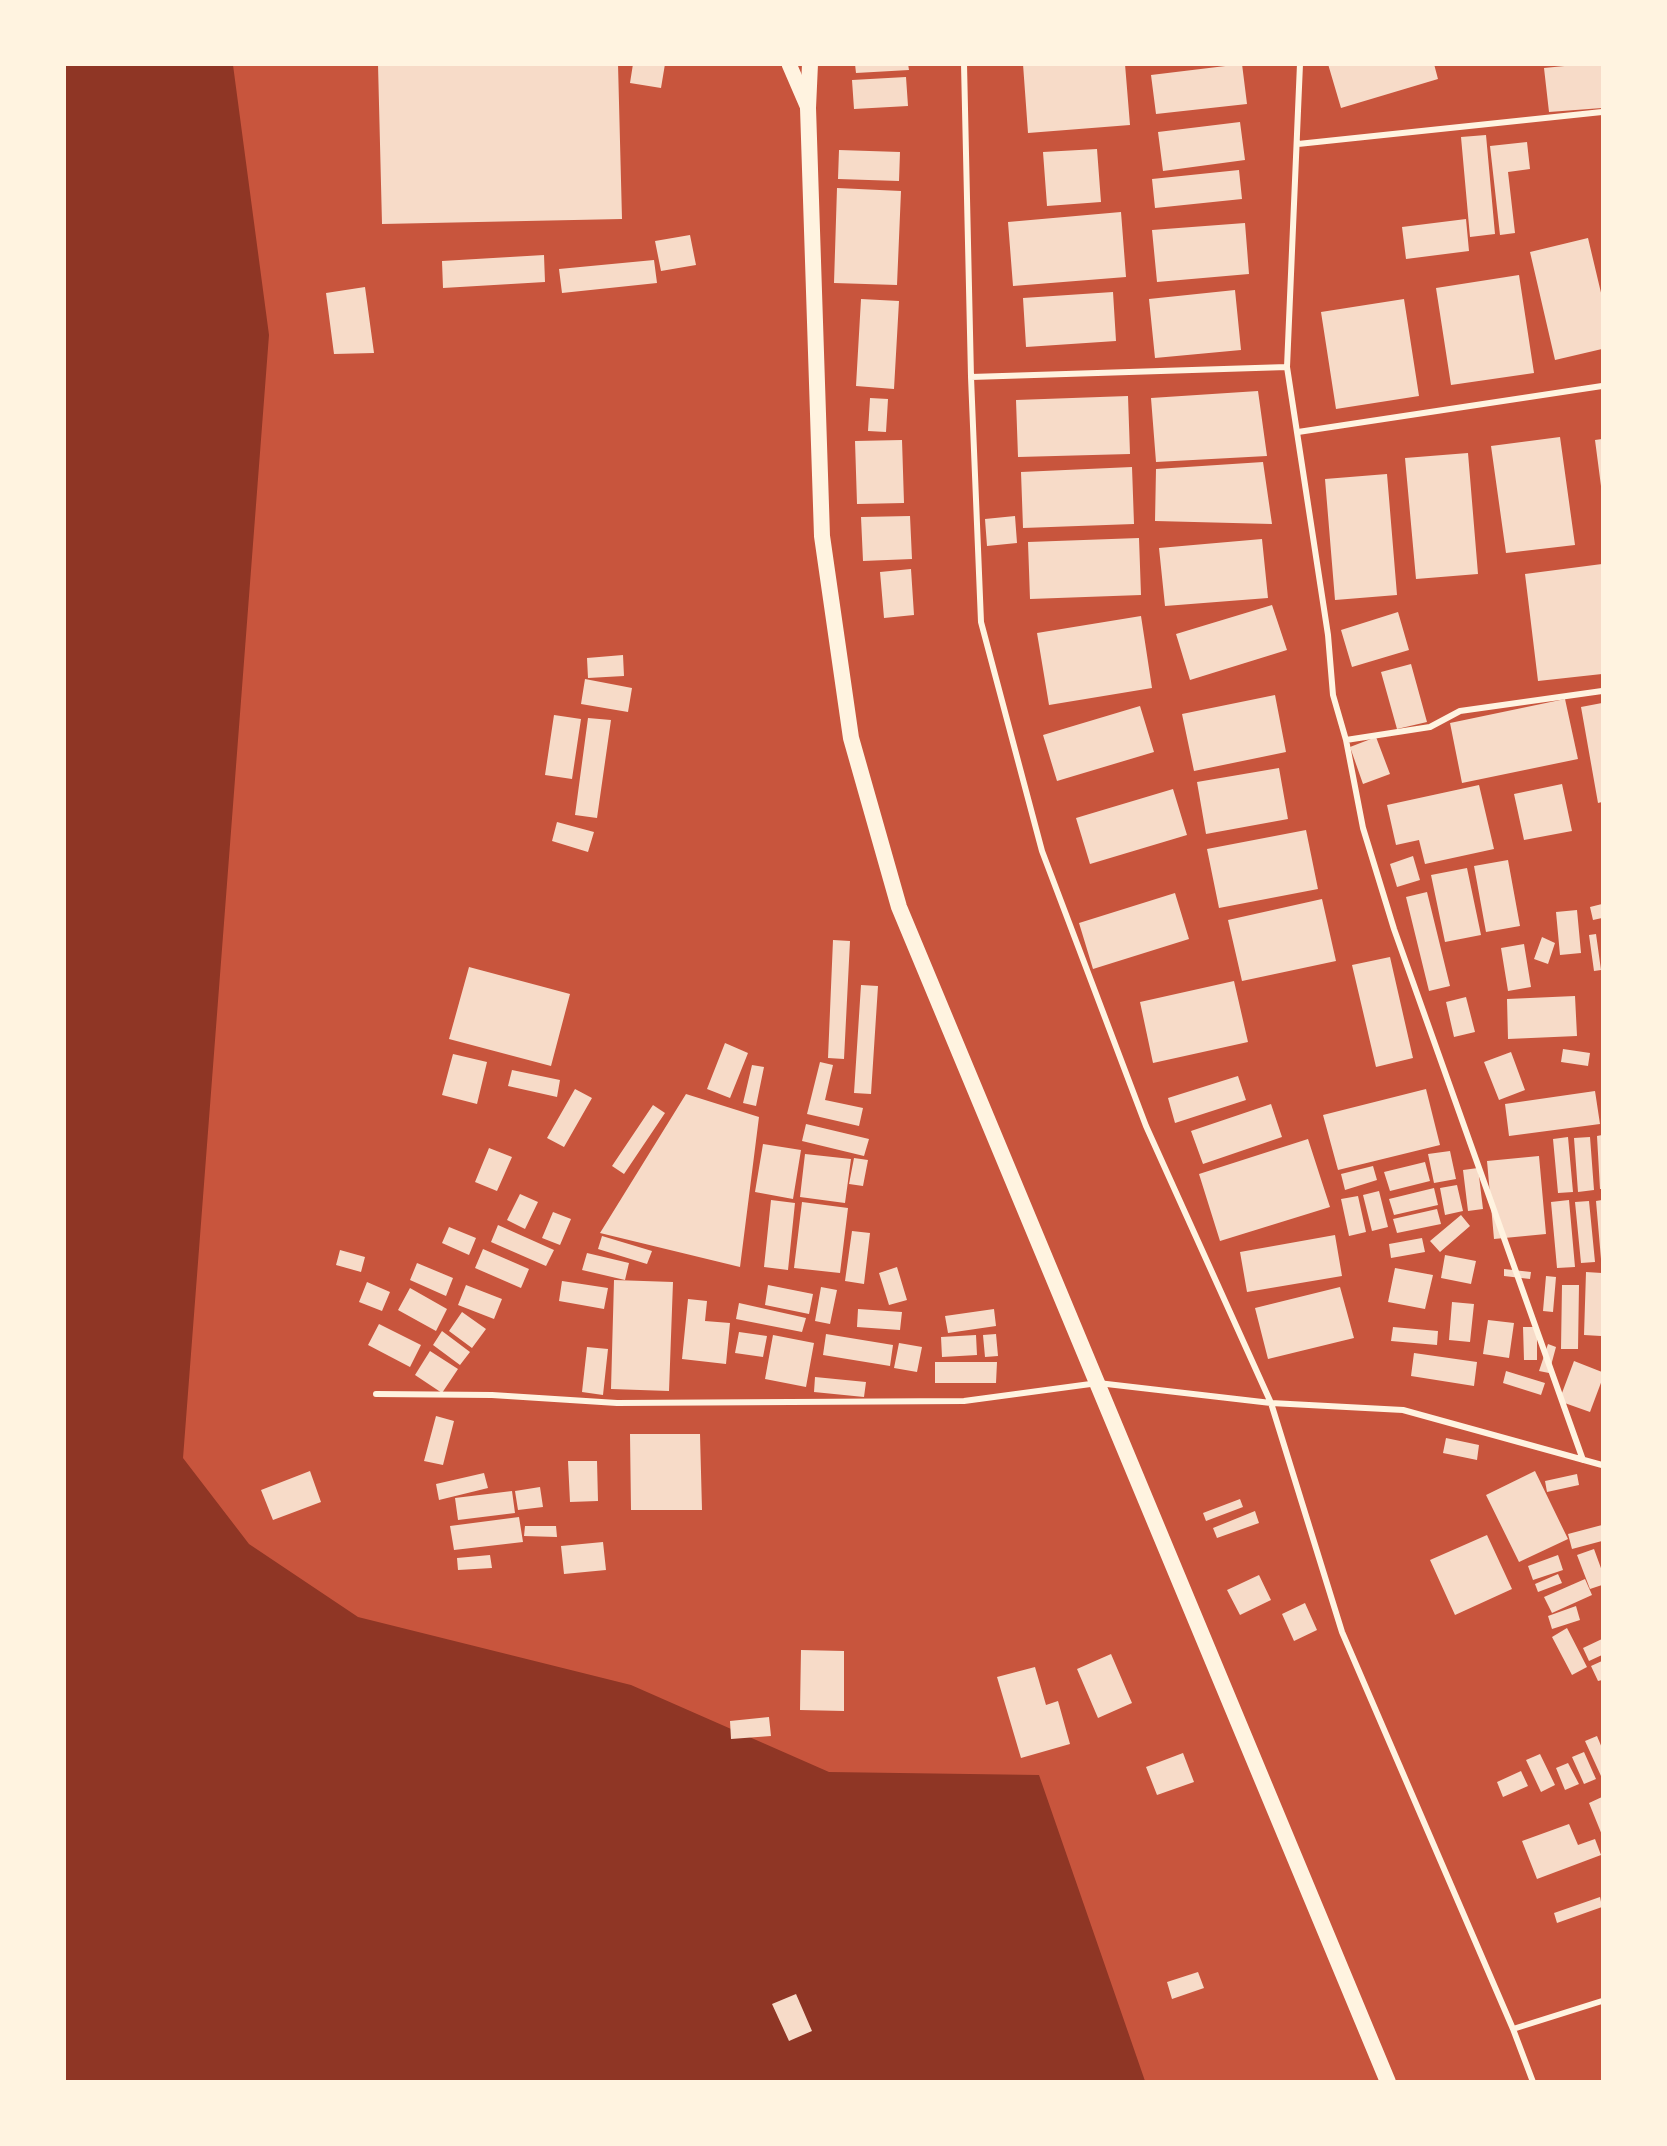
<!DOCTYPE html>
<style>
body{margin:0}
#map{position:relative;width:1667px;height:2146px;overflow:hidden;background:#c8553d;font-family:"Source Sans 3",sans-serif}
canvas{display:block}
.frame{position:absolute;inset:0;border:66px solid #fff3e0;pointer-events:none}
</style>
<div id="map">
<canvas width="1667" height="2146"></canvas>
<div class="frame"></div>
</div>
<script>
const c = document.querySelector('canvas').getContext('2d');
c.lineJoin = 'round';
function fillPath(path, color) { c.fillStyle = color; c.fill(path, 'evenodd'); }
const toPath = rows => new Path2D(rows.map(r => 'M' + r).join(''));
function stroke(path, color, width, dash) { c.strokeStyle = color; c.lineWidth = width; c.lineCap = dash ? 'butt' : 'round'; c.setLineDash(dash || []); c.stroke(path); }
const water = toPath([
 [64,65,233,65,269,335,183,1458,249,1544,358,1617,631,1685,829,1772,1039,1775,1145,2081,65,2081]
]);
const building = toPath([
 [378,64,618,64,622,219,382,224],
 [633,64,665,64,661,88,630,83],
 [855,64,908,64,909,70,856,73],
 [1023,64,1125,64,1130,125,1028,133],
 [1242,64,1247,104,1156,114,1151,75],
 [1328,64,1434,64,1438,79,1341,108],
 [1585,64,1602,64,1602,108,1549,112,1544,68],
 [906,77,908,106,854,109,852,80],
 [1240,122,1245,160,1163,171,1158,132],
 [1486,135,1495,234,1470,237,1461,137],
 [1527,142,1530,169,1508,172,1515,233,1500,235,1490,146],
 [1097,149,1101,202,1047,206,1043,152],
 [839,150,900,152,899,181,838,179],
 [1239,170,1242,199,1155,208,1152,179],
 [837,188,901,191,897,285,834,283],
 [1121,212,1126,277,1013,286,1008,222],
 [1466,219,1469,251,1406,259,1402,227],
 [1245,223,1249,274,1157,282,1152,230],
 [690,235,696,265,661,271,655,241],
 [1588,238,1602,297,1602,349,1555,360,1530,252],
 [544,255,545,282,443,288,442,261],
 [654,260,657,283,562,293,559,269],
 [1519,275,1534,373,1451,385,1436,288],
 [365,287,374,353,334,354,326,293],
 [1235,290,1241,350,1155,358,1149,299],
 [1113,292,1116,341,1026,347,1023,298],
 [861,299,899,301,894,389,856,386],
 [1404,299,1419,396,1336,409,1321,312],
 [1258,391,1267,456,1156,462,1151,398],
 [1128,396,1130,454,1018,457,1016,400],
 [870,398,888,399,886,432,868,431],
 [1560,437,1575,545,1506,553,1491,446],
 [1602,439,1602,486,1601,486,1595,440],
 [902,440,904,503,857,504,855,441],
 [1468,453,1478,574,1416,579,1405,458],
 [1263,462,1272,524,1155,521,1156,469],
 [1132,467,1134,524,1023,528,1021,472],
 [1387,474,1397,595,1335,600,1325,479],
 [910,516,912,559,863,561,861,517],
 [1015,516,1017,543,987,546,985,519],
 [1139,538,1141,595,1030,599,1028,542],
 [1262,539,1268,598,1165,606,1159,548],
 [1602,564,1602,674,1538,681,1525,574],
 [911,569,914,615,884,618,880,572],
 [1272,605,1287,650,1190,680,1176,634],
 [1398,612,1409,650,1352,667,1341,630],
 [1141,616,1152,688,1049,705,1037,633],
 [623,655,624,676,588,678,587,658],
 [1411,664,1427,722,1397,729,1381,672],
 [585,679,632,688,628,712,581,704],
 [1275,695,1286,752,1194,771,1182,714],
 [1565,699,1578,759,1462,783,1450,723],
 [1602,703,1602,802,1598,803,1581,707],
 [1140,706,1154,752,1057,781,1043,735],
 [554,715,581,719,572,779,545,775],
 [588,718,611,720,597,818,575,815],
 [1376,737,1390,774,1363,784,1350,747],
 [1279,768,1288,819,1206,834,1197,782],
 [1562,784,1572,831,1524,840,1514,794],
 [1479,785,1494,849,1425,864,1419,840,1396,845,1387,805],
 [1173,789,1187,835,1090,864,1076,818],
 [557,822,594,832,588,852,552,841],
 [1306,830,1318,889,1219,908,1207,849],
 [1413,856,1420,880,1397,887,1390,864],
 [1508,860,1520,926,1486,932,1474,866],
 [1467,868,1481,935,1445,942,1431,875],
 [1427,892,1450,986,1429,991,1406,897],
 [1175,893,1189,939,1093,969,1079,923],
 [1322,899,1336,961,1242,981,1228,920],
 [1602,904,1602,918,1593,920,1590,907],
 [1577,910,1581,953,1560,955,1556,912],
 [1596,934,1601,970,1594,971,1589,935],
 [1542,937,1555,943,1548,964,1534,959],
 [833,940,850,941,844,1059,828,1058],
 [1524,944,1531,987,1508,991,1501,948],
 [1390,957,1413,1058,1376,1067,1352,965],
 [469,967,570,994,551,1066,449,1039],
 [1234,981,1248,1042,1153,1063,1140,1002],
 [861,985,878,986,871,1094,854,1093],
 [1575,996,1577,1036,1508,1039,1507,999],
 [1466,997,1475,1032,1454,1037,1446,1002],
 [725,1043,748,1053,730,1098,707,1089],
 [1563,1049,1590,1053,1588,1066,1561,1062],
 [1511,1052,1525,1090,1499,1100,1484,1062],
 [453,1054,487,1062,477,1104,442,1095],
 [820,1062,833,1065,825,1100,863,1108,859,1126,807,1114],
 [752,1065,764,1067,756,1106,743,1103],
 [512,1070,560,1080,557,1097,508,1086],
 [1238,1076,1246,1100,1175,1123,1168,1098],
 [575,1089,592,1098,564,1147,547,1138],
 [1426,1089,1440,1145,1338,1170,1323,1115],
 [1595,1091,1600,1124,1509,1136,1505,1104],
 [686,1094,759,1117,740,1267,600,1233],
 [1271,1104,1282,1137,1203,1164,1191,1131],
 [653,1105,665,1113,624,1174,612,1166],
 [806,1124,869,1139,864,1156,802,1141],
 [1602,1135,1602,1189,1600,1189,1597,1136],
 [1568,1137,1573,1192,1558,1193,1553,1139],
 [1590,1137,1594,1190,1578,1192,1574,1138],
 [1308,1139,1330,1207,1220,1241,1199,1174],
 [763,1144,801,1150,793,1199,755,1192],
 [489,1148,512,1157,497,1191,475,1182],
 [1450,1151,1456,1179,1434,1183,1428,1154],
 [805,1154,851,1159,845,1203,800,1197],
 [1539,1156,1546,1234,1494,1239,1487,1161],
 [854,1158,868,1160,863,1186,849,1184],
 [1425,1162,1430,1181,1390,1191,1384,1172],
 [1373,1166,1377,1180,1345,1190,1341,1174],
 [1478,1168,1483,1209,1468,1211,1463,1170],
 [1457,1185,1463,1211,1445,1215,1440,1188],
 [1434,1188,1438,1205,1394,1215,1389,1199],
 [1379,1191,1388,1227,1372,1231,1363,1195],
 [520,1194,538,1202,525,1229,507,1220],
 [1358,1196,1366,1232,1349,1236,1341,1199],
 [771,1200,795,1203,788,1270,764,1267],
 [1569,1200,1575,1267,1557,1268,1551,1202],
 [1602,1200,1602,1259,1601,1259,1596,1201],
 [1589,1201,1595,1262,1581,1263,1575,1202],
 [802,1202,848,1208,840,1273,794,1268],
 [1437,1209,1441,1224,1397,1233,1393,1219],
 [553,1212,571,1219,560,1245,542,1238],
 [1461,1215,1470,1226,1440,1252,1430,1241],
 [498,1225,554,1250,546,1266,491,1242],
 [449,1227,476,1238,469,1255,442,1243],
 [852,1231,870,1233,864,1284,845,1281],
 [1335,1235,1342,1276,1247,1292,1240,1252],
 [602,1236,652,1251,647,1264,598,1249],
 [1422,1238,1425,1252,1391,1258,1389,1244],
 [483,1249,529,1269,521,1288,475,1268],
 [340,1250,365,1257,361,1272,336,1265],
 [587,1253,629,1263,625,1280,582,1270],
 [1445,1255,1476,1261,1471,1284,1441,1278],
 [417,1263,453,1278,446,1296,410,1280],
 [897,1267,907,1300,889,1305,879,1273],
 [1395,1268,1433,1275,1425,1309,1388,1302],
 [1504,1269,1531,1272,1530,1279,1504,1276],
 [1586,1272,1602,1273,1601,1336,1584,1335],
 [1546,1276,1556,1277,1553,1312,1543,1311],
 [614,1280,673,1282,669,1391,611,1389],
 [562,1281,608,1288,604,1309,559,1301],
 [367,1282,390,1292,382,1311,359,1302],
 [466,1285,502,1299,494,1319,458,1305],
 [768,1285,813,1294,809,1314,765,1305],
 [1562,1285,1579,1285,1578,1349,1561,1349],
 [821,1287,837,1290,830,1324,815,1321],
 [1340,1287,1354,1338,1268,1359,1255,1308],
 [410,1288,447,1309,436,1331,398,1310],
 [688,1299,707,1301,705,1321,730,1323,726,1364,682,1359],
 [1452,1302,1474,1304,1470,1342,1449,1340],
 [739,1303,806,1318,802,1332,736,1319],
 [858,1309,902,1312,900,1330,857,1327],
 [994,1309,996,1326,948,1333,945,1316],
 [462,1312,486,1329,472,1348,449,1331],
 [1488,1320,1514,1323,1509,1358,1483,1354],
 [379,1324,421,1345,410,1367,368,1345],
 [1393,1327,1438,1331,1437,1345,1391,1341],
 [1523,1327,1537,1327,1537,1360,1524,1360],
 [442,1331,470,1352,460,1365,433,1345],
 [739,1332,767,1336,763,1357,735,1353],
 [826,1334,893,1345,890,1366,823,1355],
 [996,1334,998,1356,985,1357,983,1335],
 [773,1335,814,1343,806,1387,765,1379],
 [976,1335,977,1355,942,1357,941,1337],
 [899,1343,922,1347,917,1372,894,1368],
 [1548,1344,1556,1347,1549,1373,1539,1371],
 [587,1347,608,1349,603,1395,582,1392],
 [430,1351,458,1369,442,1393,415,1375],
 [1414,1353,1477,1362,1474,1386,1411,1376],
 [1574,1361,1602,1372,1602,1380,1590,1412,1559,1401],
 [935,1362,997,1362,996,1383,935,1383],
 [1506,1371,1545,1383,1541,1395,1503,1383],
 [815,1377,866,1382,864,1397,814,1392],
 [436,1416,454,1421,443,1465,424,1461],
 [630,1434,700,1434,702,1510,631,1510],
 [1446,1438,1479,1445,1477,1460,1443,1453],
 [568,1461,597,1461,598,1501,570,1502],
 [310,1471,321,1502,273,1520,261,1490],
 [1535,1471,1568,1539,1519,1562,1486,1495],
 [484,1473,488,1488,439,1500,436,1484],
 [1577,1474,1579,1485,1547,1492,1545,1481],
 [540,1487,543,1507,518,1510,515,1491],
 [512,1491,515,1513,458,1520,455,1498],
 [1240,1499,1243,1507,1206,1521,1203,1513],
 [1255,1511,1259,1523,1217,1538,1213,1528],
 [519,1517,523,1542,454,1550,450,1526],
 [1602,1525,1602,1541,1572,1549,1568,1534],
 [525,1526,556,1526,557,1537,524,1536],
 [1487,1535,1512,1589,1455,1615,1430,1560],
 [603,1542,606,1570,564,1574,561,1546],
 [1594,1549,1602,1571,1602,1585,1590,1589,1577,1555],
 [490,1555,492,1568,458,1570,457,1558],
 [1558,1555,1563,1570,1533,1580,1528,1566],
 [1558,1574,1562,1583,1538,1592,1535,1584],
 [1259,1575,1271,1600,1240,1615,1227,1590],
 [1585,1579,1592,1595,1552,1613,1544,1597],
 [1305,1603,1317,1630,1294,1641,1282,1614],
 [1576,1606,1580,1620,1552,1629,1548,1616],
 [1567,1628,1587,1667,1572,1675,1552,1637],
 [1602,1639,1602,1655,1589,1661,1583,1648],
 [801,1650,844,1651,844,1711,800,1710],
 [1111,1654,1132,1703,1098,1718,1077,1669],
 [1602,1661,1602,1680,1598,1681,1591,1666],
 [1035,1667,1046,1705,1058,1701,1070,1744,1021,1758,997,1677],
 [769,1717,771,1736,731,1739,730,1721],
 [1597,1736,1602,1748,1602,1775,1601,1776,1585,1741],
 [1584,1752,1596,1779,1584,1784,1572,1757],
 [1183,1753,1194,1782,1157,1795,1146,1767],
 [1540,1754,1555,1785,1541,1792,1526,1760],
 [1568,1763,1579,1784,1565,1790,1556,1768],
 [1521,1771,1528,1786,1503,1797,1497,1782],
 [1602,1797,1602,1835,1589,1803],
 [1569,1824,1578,1845,1595,1839,1601,1855,1537,1879,1522,1841],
 [1600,1897,1602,1907,1557,1923,1554,1913],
 [1198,1972,1204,1988,1172,1999,1167,1982],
 [796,1994,812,2031,789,2041,772,2004]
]);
const minor = toPath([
 [964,64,971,377,981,622,1042,851,1146,1126,1271,1403,1342,1632,1513,2029,1533,2082],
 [1300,64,1287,367,1328,635,1333,695,1346,740,1363,828,1394,929,1583,1460],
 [1298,144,1602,112],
 [971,377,1287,367],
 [1298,432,1602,386],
 [1346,740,1430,727,1460,711,1602,691],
 [376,1394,492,1395,617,1403,964,1401,1098,1383,1271,1403,1403,1410,1602,1465],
 [1513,2029,1602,2001]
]);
const primary = toPath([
 [789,64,808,108]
]);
const trunk = toPath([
 [810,64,808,108,822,536,851,738,899,907,1388,2082]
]);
fillPath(water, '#8f3625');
fillPath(building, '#f7dbc8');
stroke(minor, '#fff3e0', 6);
stroke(primary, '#fff3e0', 15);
stroke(trunk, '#fff3e0', 16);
</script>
